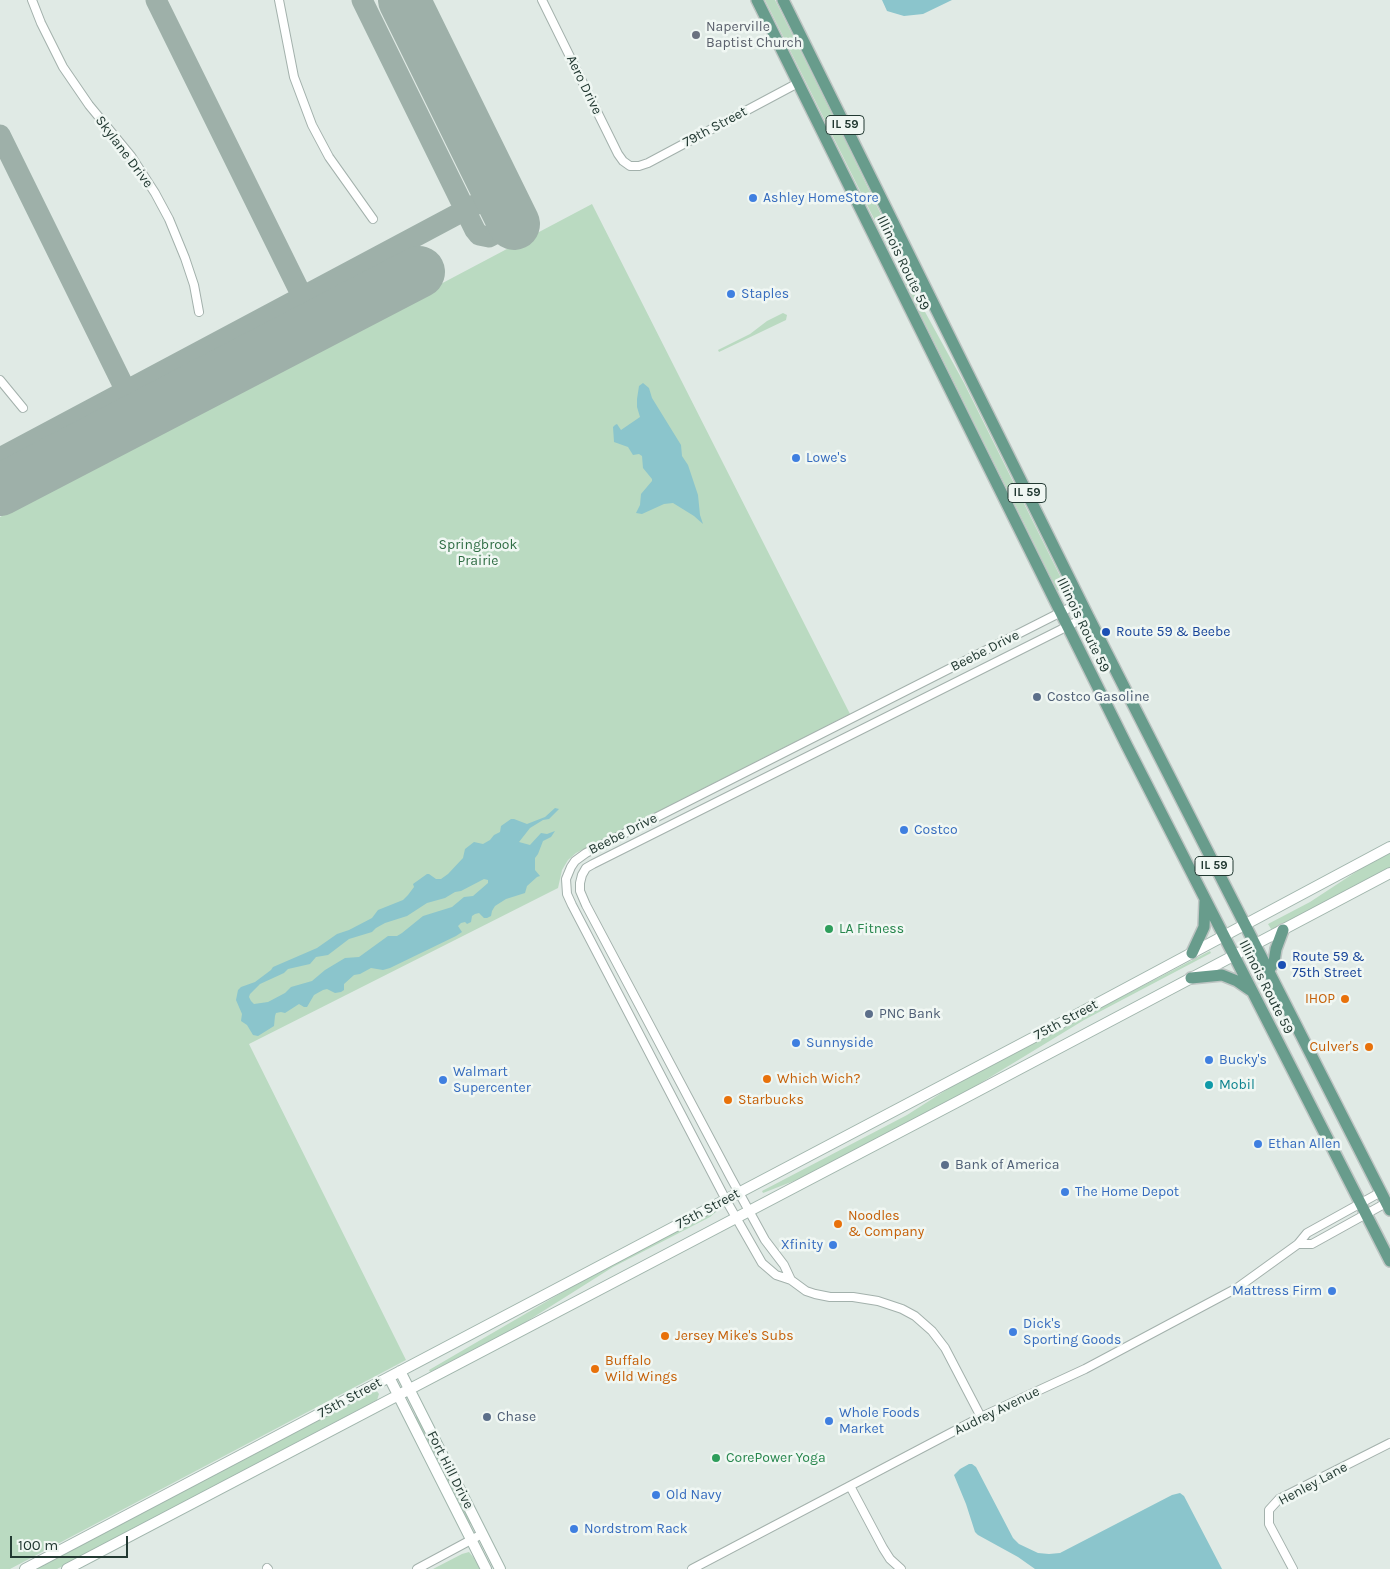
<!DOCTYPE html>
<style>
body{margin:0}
#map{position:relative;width:1390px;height:1569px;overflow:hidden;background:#e0eae5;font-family:Karla,sans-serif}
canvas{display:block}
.scale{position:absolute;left:10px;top:1536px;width:118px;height:22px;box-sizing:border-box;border:2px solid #223932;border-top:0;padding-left:6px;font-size:15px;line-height:18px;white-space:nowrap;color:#223932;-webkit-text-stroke:4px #f0f7f3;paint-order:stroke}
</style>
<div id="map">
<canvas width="1390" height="1569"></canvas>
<div class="scale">100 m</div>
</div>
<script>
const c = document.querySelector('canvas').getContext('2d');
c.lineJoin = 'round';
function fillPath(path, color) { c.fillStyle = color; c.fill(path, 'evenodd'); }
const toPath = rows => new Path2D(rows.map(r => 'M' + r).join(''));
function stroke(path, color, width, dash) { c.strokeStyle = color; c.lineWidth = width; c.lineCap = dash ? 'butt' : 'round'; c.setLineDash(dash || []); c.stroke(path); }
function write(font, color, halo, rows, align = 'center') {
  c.font = font + ' Karla,sans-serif'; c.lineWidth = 5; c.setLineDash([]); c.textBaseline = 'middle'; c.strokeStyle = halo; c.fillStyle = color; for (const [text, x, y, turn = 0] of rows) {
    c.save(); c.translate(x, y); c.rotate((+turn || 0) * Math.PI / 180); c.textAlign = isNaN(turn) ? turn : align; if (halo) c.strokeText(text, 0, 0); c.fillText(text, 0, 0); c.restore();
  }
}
const green = toPath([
 [765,0,775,0,839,128,889,231,892,245,889,249],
 [592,204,850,714,576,853,568,860,562,870,558,888,249,1044,406,1360,10,1569,0,1569,0,517],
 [907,279,964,383,1064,584,1065,588,1062,592,1057,590,1035,545,904,281],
 [783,313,787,315,786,320,719,352,718,350,750,334,767,321],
 [1390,853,1390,868,1277,928,1271,929,1268,924,1310,902,1371,862],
 [1210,951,1211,953,1084,1020,974,1087,804,1177,763,1193,762,1191,907,1115,965,1078],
 [715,1211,716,1212,710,1217,613,1267,521,1325,430,1372,429,1370,580,1282],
 [373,1390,376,1390,379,1394,377,1400,57,1569,36,1569],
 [417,1415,473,1522,471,1524,469,1523,415,1418],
 [469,1552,474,1558,480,1569,433,1569,462,1554]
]);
const water = toPath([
 [882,0,952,0,923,14,904,16,887,11],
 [643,383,649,388,652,398,681,445,682,456,688,465,698,495,700,515,703,524,694,516,673,503,664,504,642,514,636,513,640,505,641,494,652,481,652,479,643,468,642,456,639,454,633,455,628,447,614,442,613,427,615,425,617,424,621,430,640,417,637,407,637,399,639,386],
 [555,808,559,809,549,819,543,820,530,828,519,842,530,845,541,833,547,834,555,831,551,837,543,841,538,854,535,858,535,870,540,876,537,877,527,886,525,893,506,899,495,906,492,911,491,916,487,918,484,918,479,913,475,914,472,916,471,922,467,924,465,922,461,923,458,926,462,932,456,936,390,968,383,970,371,968,360,974,354,975,344,984,344,990,341,992,335,993,327,989,323,990,314,995,307,1007,304,1007,299,1004,285,1013,281,1012,276,1013,275,1016,274,1026,258,1036,253,1035,247,1025,241,1021,242,1014,236,1000,238,990,241,987,255,982,271,970,273,967,317,948,337,934,349,930,372,918,378,910,403,900,408,895,414,887,413,884,427,874,429,874,436,879,441,879,448,874,463,858,465,849,474,842,483,844,490,840,494,835,500,832,501,826,511,819,514,819,527,824,545,817],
 [484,879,488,880,488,883,473,896,464,897,452,907,423,916,402,933,397,936,388,936,359,957,345,958,325,970,312,981,291,987,285,993,268,1002,254,1004,251,1001,249,997,250,994,260,984,284,973,288,969,310,964,316,957,328,955,349,939,372,932,376,928,385,923,407,916,427,903,445,898,455,892,461,891],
 [969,1464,972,1464,976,1467,1013,1538,1019,1544,1038,1553,1049,1554,1060,1553,1172,1495,1180,1493,1184,1496,1222,1569,1035,1569,1018,1557,978,1535,975,1532,966,1504,954,1475,960,1469]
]);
const taxiway = toPath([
 [156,0,302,296],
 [362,0,475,230,479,235,489,237,514,224],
 [0,135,126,391],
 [0,458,499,192]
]);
const runway = toPath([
 [404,0,514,224],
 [0,490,419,272]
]);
const street = toPath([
 [32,0,41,23,63,67,89,105,131,156,155,193,169,219,185,258,194,285,199,312],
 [279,0,294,77,312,125,329,157,373,219],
 [542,0,618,154,623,161,630,166,639,166,648,163,798,83],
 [0,380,23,408],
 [1298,1244,1312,1244,1386,1203],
 [791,1280,784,1265,765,1240,731,1178,586,905,580,891,580,883,582,875,586,868,593,864,1088,616],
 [981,1417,945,1348,932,1331,915,1316,902,1309,878,1301,853,1297,830,1297,815,1294,806,1291,791,1280,776,1275,762,1263,726,1200,572,905,567,894,566,879,571,867,575,861,586,853,1081,602],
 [850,1486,883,1548,890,1559,901,1569],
 [267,1568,268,1569],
 [417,1569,482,1534],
 [692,1569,981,1417,1085,1369,1237,1288,1298,1244,1307,1233,1381,1192],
 [1293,1569,1269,1524,1269,1510,1279,1499,1390,1443]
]);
const secondary = toPath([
 [400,1371,500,1569],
 [389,1377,486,1569],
 [25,1569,1061,1023,1390,847],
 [67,1569,955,1103,1390,873]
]);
const primary = toPath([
 [757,0,1127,746,1390,1261],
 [783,0,1088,616,1390,1210],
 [1192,953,1204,927,1205,901],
 [1268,972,1274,962,1276,949,1283,930],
 [1191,978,1222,975,1237,981,1250,990]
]);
const markers = [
 [696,35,5,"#6b7280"],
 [753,198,5,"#3f7fe0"],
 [731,294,5,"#3f7fe0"],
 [796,458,5,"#3f7fe0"],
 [1106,632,5,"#1a4fb4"],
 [1037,697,5,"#5c6f8a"],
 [904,830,5,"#3f7fe0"],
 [829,929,5,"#2e9e5b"],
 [1282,965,5,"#1a4fb4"],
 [1345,999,5,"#e8710a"],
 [869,1014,5,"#5c6f8a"],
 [796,1043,5,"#3f7fe0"],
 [1369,1047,5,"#e8710a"],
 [1209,1060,5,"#3f7fe0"],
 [767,1079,5,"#e8710a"],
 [443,1080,5,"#3f7fe0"],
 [1209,1085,5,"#0f9aa8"],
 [728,1100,5,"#e8710a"],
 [1258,1144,5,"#3f7fe0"],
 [945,1165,5,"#5c6f8a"],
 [1065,1192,5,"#3f7fe0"],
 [838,1224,5,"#e8710a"],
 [833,1245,5,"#3f7fe0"],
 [1332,1291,5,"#3f7fe0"],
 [1013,1332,5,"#3f7fe0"],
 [665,1336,5,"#e8710a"],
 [595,1369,5,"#e8710a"],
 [487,1417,5,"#5c6f8a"],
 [829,1421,5,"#3f7fe0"],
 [716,1458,5,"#2e9e5b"],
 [656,1495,5,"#3f7fe0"],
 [574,1529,5,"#3f7fe0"]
];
const shields = [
 [845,125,38],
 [1027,493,38],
 [1214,866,38]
];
const shieldNames = [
 ["IL 59",845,125],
 ["IL 59",1027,493],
 ["IL 59",1214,866]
];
const worshipNames = [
 ["Naperville",706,27],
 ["Baptist Church",706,43]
];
const streetNames = [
 ["Aero Drive",584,85,64],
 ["79th Street",715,127,-28],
 ["Skylane Drive",124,152,53],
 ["Illinois Route 59",903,263,64],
 ["Illinois Route 59",1083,625,64],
 ["Beebe Drive",985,651,-27],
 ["Beebe Drive",623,834,-27],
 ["Illinois Route 59",1266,987,63],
 ["75th Street",1066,1020,-28],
 ["75th Street",708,1209,-28],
 ["75th Street",350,1398,-28],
 ["Audrey Avenue",997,1411,-26],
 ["Fort Hill Drive",450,1470,63],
 ["Henley Lane",1313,1484,-28]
];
const shopNames = [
 ["Ashley HomeStore",763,198],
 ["Staples",741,294],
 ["Lowe's",806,458],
 ["Costco",914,830],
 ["Sunnyside",806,1043],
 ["Bucky's",1219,1060],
 ["Walmart",453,1072],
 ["Supercenter",453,1088],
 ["Ethan Allen",1268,1144],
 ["The Home Depot",1075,1192],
 ["Xfinity",823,1245,"right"],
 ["Mattress Firm",1322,1291,"right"],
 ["Dick's",1023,1324],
 ["Sporting Goods",1023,1340],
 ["Whole Foods",839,1413],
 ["Market",839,1429],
 ["Old Navy",666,1495],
 ["Nordstrom Rack",584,1529]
];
const parkNames = [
 ["Springbrook",478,545],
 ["Prairie",478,561]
];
const transitNames = [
 ["Route 59 & Beebe",1116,632],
 ["Route 59 &",1292,957],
 ["75th Street",1292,973]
];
const serviceNames = [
 ["Costco Gasoline",1047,697],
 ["PNC Bank",879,1014],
 ["Bank of America",955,1165],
 ["Chase",497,1417]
];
const leisureNames = [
 ["LA Fitness",839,929],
 ["CorePower Yoga",726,1458]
];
const foodNames = [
 ["IHOP",1335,999,"right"],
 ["Culver's",1359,1047,"right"],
 ["Which Wich?",777,1079],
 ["Starbucks",738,1100],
 ["Noodles",848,1216],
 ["& Company",848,1232],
 ["Jersey Mike's Subs",675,1336],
 ["Buffalo",605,1361],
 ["Wild Wings",605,1377]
];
const cultureNames = [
 ["Mobil",1219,1085]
];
fillPath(green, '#badac1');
fillPath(water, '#8bc5cc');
stroke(taxiway, '#9eb0a9', 21);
stroke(runway, '#9eb0a9', 52);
stroke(street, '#a3b1ac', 10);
stroke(secondary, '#a0b5ac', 12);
stroke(primary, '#bdc4c2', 14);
stroke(street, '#fff', 8);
stroke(secondary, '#fff', 10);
stroke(primary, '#689c8c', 11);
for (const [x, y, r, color] of markers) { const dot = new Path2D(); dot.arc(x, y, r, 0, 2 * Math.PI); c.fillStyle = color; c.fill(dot); stroke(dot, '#f0f7f3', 2); }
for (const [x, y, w] of shields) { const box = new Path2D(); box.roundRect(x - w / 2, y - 9.5, w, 19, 4); c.fillStyle = '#f0f7f3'; c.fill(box); stroke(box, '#223932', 1); }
write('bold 12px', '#223932', null, shieldNames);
write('14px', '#5b616d', '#f0f7f3', worshipNames, 'left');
write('14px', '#223932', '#f0f7f3', streetNames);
write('14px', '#366cbe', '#f0f7f3', shopNames, 'left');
write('14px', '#2f6d44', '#f0f7f3', parkNames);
write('14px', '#164399', '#f0f7f3', transitNames, 'left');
write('14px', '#4e5e75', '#f0f7f3', serviceNames, 'left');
write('14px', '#27864d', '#f0f7f3', leisureNames, 'left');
write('14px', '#c56008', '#f0f7f3', foodNames, 'left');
write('14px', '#0d838f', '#f0f7f3', cultureNames, 'left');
</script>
